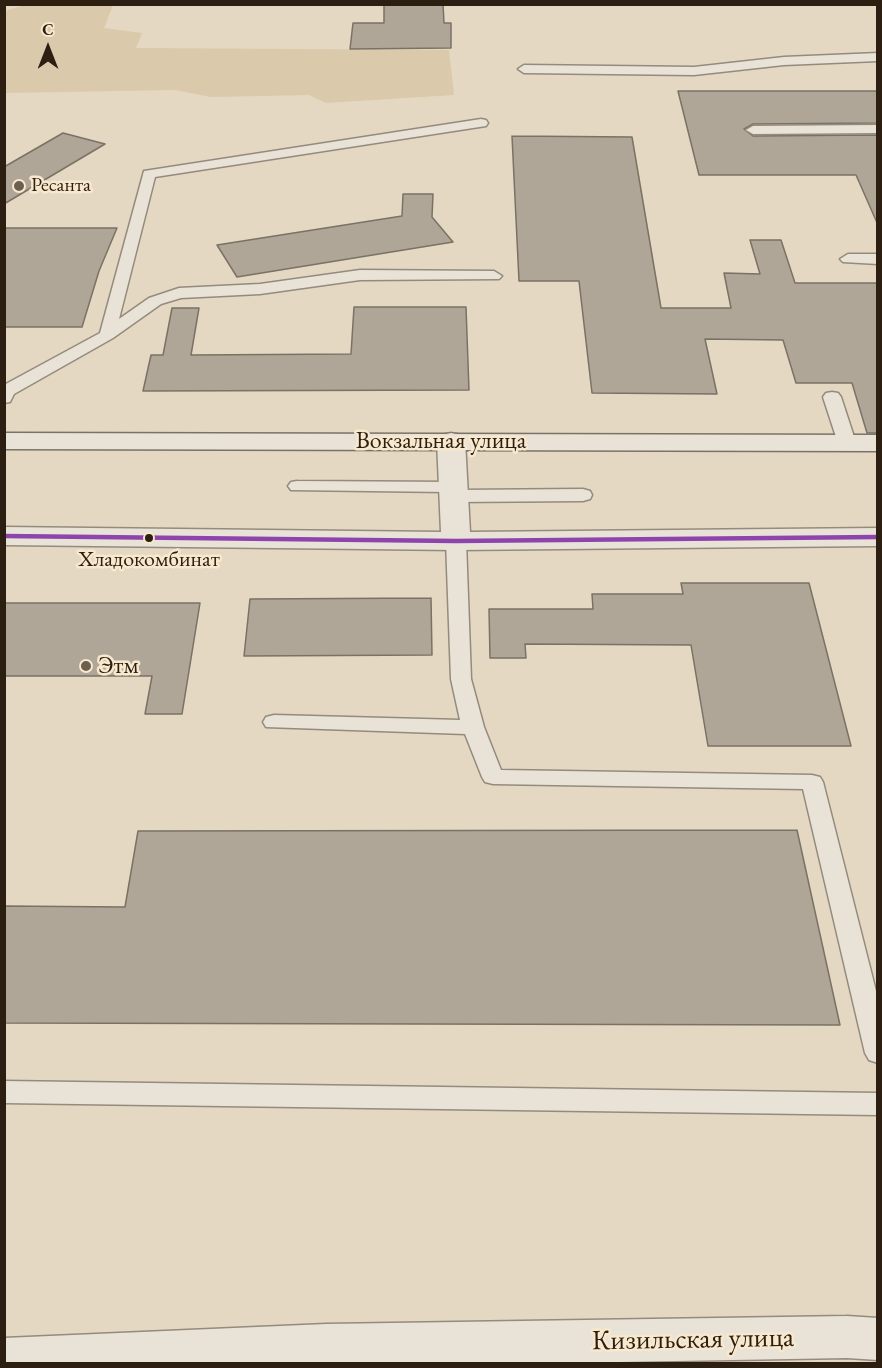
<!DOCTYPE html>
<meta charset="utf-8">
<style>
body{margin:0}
#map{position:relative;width:882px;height:1368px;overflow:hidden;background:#e4d8c2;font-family:"EB Garamond",serif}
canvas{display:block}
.frame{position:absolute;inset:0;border:6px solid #2c1e10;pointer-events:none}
.north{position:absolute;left:18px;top:18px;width:60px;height:60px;-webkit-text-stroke:4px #f7e8ce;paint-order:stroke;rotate:0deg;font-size:16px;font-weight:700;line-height:24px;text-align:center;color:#2c1e10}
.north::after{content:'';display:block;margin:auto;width:21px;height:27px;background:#2c1e10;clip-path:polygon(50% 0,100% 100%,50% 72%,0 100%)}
</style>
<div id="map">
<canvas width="882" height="1368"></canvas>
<div class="frame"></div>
<div class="north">С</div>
</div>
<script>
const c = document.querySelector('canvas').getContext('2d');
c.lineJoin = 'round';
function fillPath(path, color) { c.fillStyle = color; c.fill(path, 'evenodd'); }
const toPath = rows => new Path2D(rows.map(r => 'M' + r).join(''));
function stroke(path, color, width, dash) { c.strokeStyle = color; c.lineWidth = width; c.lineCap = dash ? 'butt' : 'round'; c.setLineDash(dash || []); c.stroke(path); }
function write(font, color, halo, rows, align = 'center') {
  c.font = font + ' "EB Garamond",serif'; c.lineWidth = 5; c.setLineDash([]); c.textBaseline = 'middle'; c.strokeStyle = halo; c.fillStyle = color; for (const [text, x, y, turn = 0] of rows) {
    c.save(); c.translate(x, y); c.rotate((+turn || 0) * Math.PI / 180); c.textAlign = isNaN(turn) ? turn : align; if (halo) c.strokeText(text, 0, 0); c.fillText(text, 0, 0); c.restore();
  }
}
const green = toPath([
 [25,5,113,5,104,28,142,33,136,48,449,50,454,95,326,103,309,95,211,97,175,90,5,93,5,11]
]);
const building = toPath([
 [384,4,443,4,444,23,451,23,451,48,350,49,353,23,384,23,384,4],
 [678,91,878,91,878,123,753,124,744,129,753,136,878,135,878,225,856,175,699,175,678,91],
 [63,133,105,144,4,204,4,167,63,133],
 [512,136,632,137,661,308,731,308,724,273,760,274,750,240,781,240,795,283,878,283,878,433,867,433,852,383,796,383,783,340,705,339,717,394,592,393,579,281,519,281,512,136],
 [403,194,433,194,432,217,453,242,237,277,217,245,402,216,403,194],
 [4,228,117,228,99,271,82,327,4,327,4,228],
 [354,307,466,307,469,390,143,391,151,355,163,355,172,308,199,308,191,355,351,354,354,307],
 [681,583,809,583,851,746,708,746,691,645,525,644,526,658,490,658,489,609,593,609,592,594,683,594,681,583],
 [431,598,432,655,244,656,250,599,431,598],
 [4,603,200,603,182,714,145,714,152,676,4,676,4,603],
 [797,830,840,1025,4,1023,4,906,125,907,138,831,797,830]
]);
const lane = toPath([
 [878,53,878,61,784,65,694,75,524,73,518,69,524,65,694,67,784,57,878,53],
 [481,119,486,120,488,123,486,126,155,177,119,319,149,298,179,288,260,284,360,270,494,271,502,276,499,279,360,280,260,294,181,298,161,304,113,338,14,394,10,402,4,403,4,385,100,333,144,171,481,119],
 [878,125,878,133,753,134,746,130,753,126,878,125],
 [848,254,878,254,878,264,843,262,840,259,848,254],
 [832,392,838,393,841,397,856,443,853,447,847,448,841,447,838,443,823,397,826,393,832,392],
 [297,481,453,482,459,483,462,487,460,490,583,489,590,491,592,495,590,499,583,501,454,502,447,500,445,496,447,492,291,490,288,486,291,482,297,481],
 [456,535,463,537,466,541,471,679,484,727,501,770,812,775,820,777,823,782,878,999,878,1063,869,1060,865,1053,803,789,493,784,485,782,482,777,465,734,266,727,263,722,266,717,274,715,460,720,451,679,446,541,449,537,456,535],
 [4,1081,878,1093,878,1115,4,1103,4,1081]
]);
const street = toPath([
 [451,433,461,435,465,441,470,532,878,528,878,546,456,550,4,545,4,527,441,532,437,441,441,435,451,433],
 [847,1316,878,1318,878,1360,847,1358,504,1364,4,1364,4,1338,326,1324,847,1316]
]);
const secondary = toPath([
 [4,433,878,435,878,451,4,449,4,433]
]);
const bus1 = toPath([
 [4,536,456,541,878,537]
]);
const markers = [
 [19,186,6,"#6c5f4e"],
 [149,538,5,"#2c1e10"],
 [86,666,6,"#6c5f4e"]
];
const farPoinames = [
 ["Ресанта",31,186]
];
const busNames = [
 ["Хладокомбинат",149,560]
];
const streetNames = [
 ["Вокзальная улица",441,441]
];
const poiNames = [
 ["Этм",98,666]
];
const nearStreetnames = [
 ["Кизильская улица",693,1340,-1]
];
fillPath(green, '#dac9aa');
fillPath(building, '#afa697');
stroke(building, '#7a7265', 1.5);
stroke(lane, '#948b7d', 3);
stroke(street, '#948b7d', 3);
stroke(secondary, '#7a7265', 3);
fillPath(lane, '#e9e2d7');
fillPath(street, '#e9e2d7');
fillPath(secondary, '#e9e2d7');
stroke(bus1, '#8e44ad', 4.5);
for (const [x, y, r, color] of markers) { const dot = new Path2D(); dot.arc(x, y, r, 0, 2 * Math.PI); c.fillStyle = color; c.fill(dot); stroke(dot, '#f7e8ce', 2); }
write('20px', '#2c1e10', '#f7e8ce', farPoinames, 'left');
write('22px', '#2c1e10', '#f7e8ce', busNames);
write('24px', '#2c1e10', '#f7e8ce', streetNames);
write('24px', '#2c1e10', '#f7e8ce', poiNames, 'left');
write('28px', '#2c1e10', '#f7e8ce', nearStreetnames);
</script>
